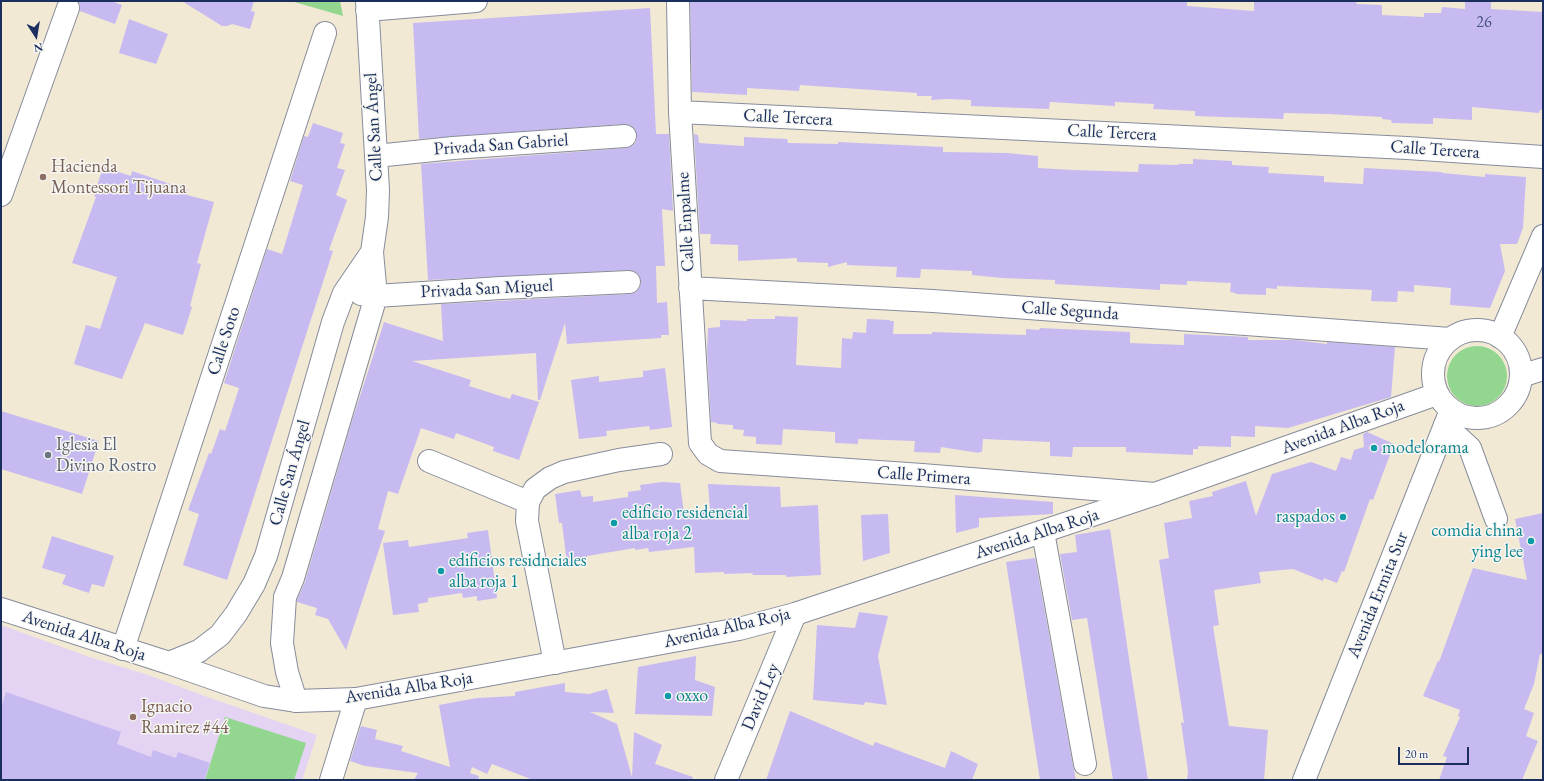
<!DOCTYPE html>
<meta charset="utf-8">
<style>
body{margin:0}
#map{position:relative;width:1544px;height:781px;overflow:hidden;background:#f2e9d5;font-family:"EB Garamond",serif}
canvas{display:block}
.frame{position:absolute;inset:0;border:2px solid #1b2f5e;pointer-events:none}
.north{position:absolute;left:16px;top:16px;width:40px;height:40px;-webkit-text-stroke:3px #f6f6f2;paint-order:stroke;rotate:168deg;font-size:11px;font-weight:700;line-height:16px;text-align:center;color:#1b2f5e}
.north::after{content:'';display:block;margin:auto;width:14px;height:18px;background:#1b2f5e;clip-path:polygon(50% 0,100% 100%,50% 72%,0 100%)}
.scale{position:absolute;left:1398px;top:747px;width:71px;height:18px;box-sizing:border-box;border:2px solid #1b2f5e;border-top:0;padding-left:5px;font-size:12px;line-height:14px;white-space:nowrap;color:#1b2f5e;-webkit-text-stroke:3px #f6f6f2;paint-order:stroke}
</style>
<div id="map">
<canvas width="1544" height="781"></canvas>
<div class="frame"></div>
<div class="north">N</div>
<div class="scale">20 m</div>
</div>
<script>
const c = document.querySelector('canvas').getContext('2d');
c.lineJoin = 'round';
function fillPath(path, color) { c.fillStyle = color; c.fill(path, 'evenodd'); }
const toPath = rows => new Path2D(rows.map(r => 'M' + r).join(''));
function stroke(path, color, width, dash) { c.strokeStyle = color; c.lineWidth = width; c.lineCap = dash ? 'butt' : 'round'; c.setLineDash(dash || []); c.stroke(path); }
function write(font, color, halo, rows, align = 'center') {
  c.font = font + ' "EB Garamond",serif'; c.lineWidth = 3; c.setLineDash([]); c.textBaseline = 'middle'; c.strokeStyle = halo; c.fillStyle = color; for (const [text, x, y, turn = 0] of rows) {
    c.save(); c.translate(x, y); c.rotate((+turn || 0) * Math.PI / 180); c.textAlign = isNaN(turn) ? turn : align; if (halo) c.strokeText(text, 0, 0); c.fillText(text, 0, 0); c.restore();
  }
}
const built = toPath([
 [1,625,89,657,148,675,213,699,317,735,302,780,1,780]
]);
const green = toPath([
 [291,1,340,1,343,16],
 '1447 376a30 30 0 1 1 60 0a30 30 0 1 1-60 0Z',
 [225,717,306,743,294,780,205,780]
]);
const building = toPath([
 [78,1,111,1,122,5,115,24,80,11,80,5],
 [182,1,254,1,251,11,255,12,250,29,232,24,227,26,222,26],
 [690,1,1187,1,1187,6,1254,11,1254,1,1340,1,1357,2,1356,4,1382,5,1382,15,1424,17,1424,13,1441,13,1442,7,1465,9,1465,1,1491,1,1491,9,1543,12,1543,110,1540,110,1539,113,1472,107,1472,120,1433,118,1433,124,1392,123,1391,120,1382,119,1382,117,1328,114,1284,113,1283,119,1195,116,1195,111,1153,109,1154,104,1115,102,1115,106,1050,102,1049,109,971,106,971,100,947,99,931,100,932,96,917,96,917,93,800,85,799,91,747,88,747,95,692,92],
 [650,8,656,134,669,134,673,211,662,209,665,266,656,266,657,303,667,302,669,335,661,335,661,338,567,344,565,323,540,400,538,400,536,353,412,361,471,380,469,386,510,399,512,394,539,402,519,460,493,451,494,447,456,433,454,439,421,428,398,494,388,491,378,529,385,531,346,650,328,619,315,615,317,608,297,602,297,600,305,582,352,421,384,322,443,341,441,304,630,294,636,292,640,287,641,282,639,275,634,271,628,270,428,280,421,164,626,148,632,146,636,142,637,136,635,129,630,125,624,124,419,139,413,23],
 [129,19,168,34,156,64,119,53],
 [313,123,343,133,340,143,345,144,337,168,345,170,336,195,347,200,329,250,333,251,227,580,183,565,199,514,188,510,209,453,211,454,220,429,225,431,231,413,239,388,224,383,267,249,282,254,303,185,290,181,304,136,308,137],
 [694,134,698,135,699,143,744,146,744,137,787,139,788,143,838,144,838,142,943,147,943,152,1007,153,1038,156,1038,168,1073,170,1138,172,1139,164,1178,165,1178,164,1193,164,1193,159,1232,161,1232,165,1269,167,1268,173,1324,176,1324,182,1363,184,1364,168,1441,172,1443,173,1485,177,1485,174,1526,177,1523,228,1517,244,1500,244,1505,271,1490,308,1450,305,1451,288,1414,285,1414,292,1398,291,1397,302,1371,301,1372,290,1277,286,1277,289,1266,288,1266,295,1235,294,1236,293,1230,292,1231,283,1187,281,1187,285,1160,284,1160,290,1055,284,1055,280,1002,278,972,275,972,271,921,269,920,278,896,277,897,267,847,265,847,262,828,267,828,263,797,262,797,258,738,261,738,245,710,244,711,234,700,234],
 [103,167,131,176,132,171,188,190,187,195,214,202,197,263,201,264,190,306,192,307,183,335,145,323,122,379,74,364,86,325,100,329,117,277,72,263,96,197,94,196],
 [775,316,798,317,796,365,841,368,842,338,852,339,853,332,866,333,867,319,890,320,890,321,894,321,893,334,932,334,932,332,1026,335,1026,329,1039,330,1040,328,1130,332,1130,343,1184,345,1184,334,1248,337,1248,340,1295,340,1327,344,1327,342,1395,347,1391,397,1288,428,1255,426,1255,437,1231,436,1231,447,1198,446,1198,449,1193,449,1193,455,1126,452,1126,447,1073,447,1072,457,1050,456,1050,442,983,439,982,452,979,452,979,453,941,447,940,453,914,452,915,441,858,439,858,444,835,443,835,432,783,429,782,445,756,444,756,437,743,436,744,430,733,429,733,425,717,424,717,423,711,422,707,351,708,328,720,327,720,320,747,321,747,319,775,319],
 [665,368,672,427,650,430,649,426,606,431,607,436,579,439,571,380,599,376,599,382,634,378,643,377,643,371],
 [1,411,99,441,82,494,1,469],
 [1367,432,1394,444,1373,500,1370,499,1344,572,1342,571,1337,583,1324,578,1323,581,1293,569,1259,572,1261,583,1214,590,1219,625,1213,626,1229,726,1268,730,1264,780,1187,780,1188,771,1181,722,1184,723,1159,560,1169,558,1164,523,1192,518,1189,501,1213,496,1212,492,1246,481,1256,516,1272,474,1311,462,1336,471,1341,457,1351,460,1354,450,1364,447,1363,434],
 [662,482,680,483,684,513,710,510,708,484,780,487,781,507,818,505,821,575,786,577,786,575,752,575,753,573,724,574,724,572,695,573,694,547,649,552,648,548,635,550,635,548,587,556,587,560,567,563,562,523,559,523,555,494,580,490,582,497,593,496,593,502,628,497,628,492,641,490,640,485],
 [955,495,1053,502,1053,514,979,518,979,527,956,533],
 [1543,513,1543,654,1540,654,1534,684,1524,709,1534,713,1526,736,1538,741,1522,780,1439,780,1447,757,1443,756,1460,717,1458,716,1460,710,1423,696,1438,661,1439,662,1473,568,1527,580,1515,519],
 [888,514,890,553,863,561,861,515],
 [1110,529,1131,672,1148,780,1113,780,1087,618,1072,620,1060,554,1077,552,1075,535],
 [488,530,497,598,477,601,477,596,463,598,462,593,428,598,428,602,418,604,419,612,393,615,383,543,408,540,409,547,468,538,467,533],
 [52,536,114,556,104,587,92,584,89,593,62,584,66,575,42,568],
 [1035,558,1073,766,1076,780,1040,780,1006,562],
 [859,612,888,616,878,656,887,705,865,702,864,705,813,700,817,625,855,628],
 [696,656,695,680,715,687,712,716,635,714,638,667],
 [565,683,565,692,589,694,607,689,614,713,590,712,617,724,632,777,634,732,662,745,655,764,693,777,692,780,533,780,492,764,487,774,472,767,470,773,479,776,478,780,414,780,418,773,365,766,350,761,361,726,377,730,375,739,403,746,401,751,450,767,439,705,477,698,515,696,515,692],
 [6,692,121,732,117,744,151,757,153,750,176,758,178,752,210,763,204,780,1,780,1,708],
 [790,711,873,746,875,742,945,768,951,751,978,764,972,780,766,780]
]);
const minor = toPath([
 [678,1,680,112,700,443,708,454,720,461,922,475,1155,494],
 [367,10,476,1],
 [680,112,1407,148,1543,157],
 [376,156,453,148,625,136],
 [1,195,68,8],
 [690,288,933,301,1450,339],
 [361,294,376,296,501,288,629,282],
 [1500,337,1543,236],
 [1445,425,1470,448,1496,519],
 [429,461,528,502],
 [1043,532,1085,764],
 [123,649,325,33],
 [169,663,199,651,220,635,236,614,254,584,266,556,333,322,344,293,372,252],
 [555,663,527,521,528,502,535,489,550,478,564,472,619,460,661,454],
 [296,701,287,672,282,643,285,597,293,578,376,296,372,252,377,217,378,190,367,1],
 [331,780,356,699],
 [726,780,795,614]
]);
const major = toPath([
 '1433 374a44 44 0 1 1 88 0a44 44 0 1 1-88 0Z',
 [1521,376,1543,369],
 [1,609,169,663,264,696,296,701,356,699,739,629,795,614,1155,494,1437,394],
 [1304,780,1451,410]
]);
const markers = [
 [43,177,4,"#8d6e63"],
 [1374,448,4,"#0f9aa8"],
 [48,455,4,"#6b7280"],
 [1343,517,4,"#0f9aa8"],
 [614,523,4,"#0f9aa8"],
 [1531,541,4,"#0f9aa8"],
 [441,571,4,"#0f9aa8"],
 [668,696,4,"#0f9aa8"],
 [133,717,4,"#8d6e63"]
];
const numberNames = [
 ["26",1484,23]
];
const streetNames = [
 ["Calle Tercera",788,118,3],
 ["Calle San Ángel",374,127,-93],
 ["Calle Tercera",1112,133,3],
 ["Privada San Gabriel",501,145,-4],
 ["Calle Tercera",1435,150,4],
 ["Calle Enpalme",686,222,-93],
 ["Privada San Miguel",487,289,-3],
 ["Calle Segunda",1070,311,4],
 ["Calle Soto",224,341,-72],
 ["Avenida Alba Roja",1343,427,-20],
 ["Calle San Ángel",290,473,-74],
 ["Calle Primera",924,476,4],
 ["Avenida Alba Roja",1037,534,-18],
 ["Avenida Ermita Sur",1378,595,-68],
 ["Avenida Alba Roja",727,628,-13],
 ["Avenida Alba Roja",84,636,18],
 ["Avenida Alba Roja",409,688,-9],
 ["David Ley",761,697,-67]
];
const educationNames = [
 ["Hacienda",51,167],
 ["Montessori Tijuana",51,188],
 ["Ignacio",141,707],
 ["Ramirez #44",141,728]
];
const worshipNames = [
 ["Iglesia El",56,445],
 ["Divino Rostro",56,466]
];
const cultureNames = [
 ["modelorama",1382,448],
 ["edificio residencial",622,513],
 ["alba roja 2",622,534],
 ["raspados",1335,517,"right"],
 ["comdia china",1523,531,"right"],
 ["ying lee",1523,552,"right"],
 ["edificios residnciales",449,561],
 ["alba roja 1",449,582],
 ["oxxo",676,696]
];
fillPath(built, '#e4d3f2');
fillPath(green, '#92d68f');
fillPath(building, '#c6baf1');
stroke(minor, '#868c9a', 24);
stroke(major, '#868c9a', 24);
stroke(minor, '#fff', 22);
stroke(major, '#fff', 22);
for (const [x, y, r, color] of markers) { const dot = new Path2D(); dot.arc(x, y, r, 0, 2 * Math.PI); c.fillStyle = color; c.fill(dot); stroke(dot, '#f6f6f2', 1.5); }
write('16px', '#465283', null, numberNames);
write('18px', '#1b2f5e', '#f6f6f2', streetNames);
write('18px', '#785e54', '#f6f6f2', educationNames, 'left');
write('18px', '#5b616d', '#f6f6f2', worshipNames, 'left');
write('18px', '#0d838f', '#f6f6f2', cultureNames, 'left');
</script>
